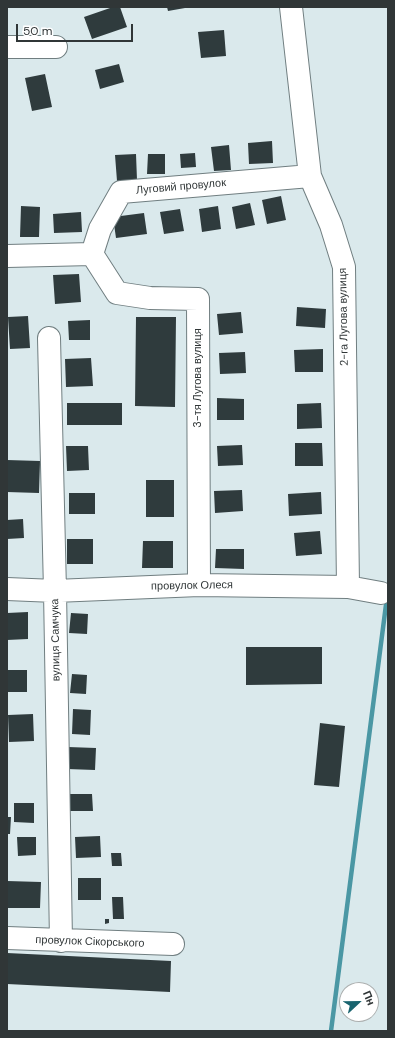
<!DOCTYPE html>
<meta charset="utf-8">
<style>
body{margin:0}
#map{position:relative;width:395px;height:1038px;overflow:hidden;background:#dae9ec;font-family:"DM Sans",sans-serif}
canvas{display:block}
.frame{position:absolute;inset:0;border:8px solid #303637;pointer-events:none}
.north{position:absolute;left:339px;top:982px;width:40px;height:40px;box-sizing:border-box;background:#fff;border:1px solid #acafaf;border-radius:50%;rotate:68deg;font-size:11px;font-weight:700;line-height:16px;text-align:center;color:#303637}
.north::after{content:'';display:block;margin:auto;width:14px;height:18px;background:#19646f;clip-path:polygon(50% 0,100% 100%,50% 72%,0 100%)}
.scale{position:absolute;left:16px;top:24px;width:117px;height:18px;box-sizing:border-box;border:2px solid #303637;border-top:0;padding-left:5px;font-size:12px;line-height:14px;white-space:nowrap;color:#303637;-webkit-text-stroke:3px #fff;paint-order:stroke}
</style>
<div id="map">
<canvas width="395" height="1038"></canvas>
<div class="frame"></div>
<div class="north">Пн</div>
<div class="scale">50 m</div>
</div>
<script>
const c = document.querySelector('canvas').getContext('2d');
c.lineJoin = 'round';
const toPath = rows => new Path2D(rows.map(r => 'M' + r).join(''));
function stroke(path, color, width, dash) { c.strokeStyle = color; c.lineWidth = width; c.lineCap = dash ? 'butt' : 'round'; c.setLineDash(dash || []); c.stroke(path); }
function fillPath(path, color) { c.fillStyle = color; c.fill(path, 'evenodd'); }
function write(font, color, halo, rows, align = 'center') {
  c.font = font + ' "DM Sans",sans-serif'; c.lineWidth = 4; c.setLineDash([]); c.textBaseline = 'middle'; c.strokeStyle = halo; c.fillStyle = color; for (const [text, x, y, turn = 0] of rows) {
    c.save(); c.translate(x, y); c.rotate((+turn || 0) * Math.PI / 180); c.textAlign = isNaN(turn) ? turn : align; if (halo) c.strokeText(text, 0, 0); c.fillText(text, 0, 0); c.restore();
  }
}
const stream = toPath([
 [331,1031,387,597]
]);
const building = toPath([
 [113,7,120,7,127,27,92,39,84,17],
 [167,7,185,7,185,8,168,11],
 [224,30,226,56,201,58,198,32],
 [119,64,124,82,100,89,95,70],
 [45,74,52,107,32,111,25,78],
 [272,141,273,163,249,164,248,143],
 [229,145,231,170,214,171,211,147],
 [195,153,196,167,181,168,180,154],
 [136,154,137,180,117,181,115,155],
 [148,154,165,154,165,174,147,174],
 [281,196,286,220,267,224,262,200],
 [250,203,255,225,236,229,232,207],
 [21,206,40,207,39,237,20,237],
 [218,206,221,229,202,232,199,209],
 [180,209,184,231,164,234,160,212],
 [81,212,82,232,54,233,53,214],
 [144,213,147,234,116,238,113,217],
 [79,274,81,302,55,304,53,275],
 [297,307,326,309,325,328,296,326],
 [241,312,243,333,219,335,217,314],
 [28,316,30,348,10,349,8,317],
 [136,317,176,317,175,407,135,406],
 [90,320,90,340,69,340,68,321],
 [323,349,323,372,295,372,294,350],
 [245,352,246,373,220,374,219,353],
 [91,358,93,386,66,387,65,359],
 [217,398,244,399,244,420,217,420],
 [67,403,122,403,122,425,67,425],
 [321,403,322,428,297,429,297,404],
 [295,443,322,443,323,466,295,466],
 [242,445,243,465,218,466,217,446],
 [66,446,88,446,89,470,67,471],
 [7,460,40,461,39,493,7,492],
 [146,480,174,480,174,517,146,517],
 [242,490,243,511,215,513,214,491],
 [321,492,322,514,289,516,288,494],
 [69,493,95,493,95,514,69,514],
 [23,519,24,538,7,539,7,520],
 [320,531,322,554,296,556,294,533],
 [67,539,93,539,93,564,67,564],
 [143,541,173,541,173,568,142,568],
 [216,549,244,549,244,569,215,568],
 [28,612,28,639,7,640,7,613],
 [71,613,88,614,87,634,69,633],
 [246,647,322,647,322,684,246,685],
 [7,670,27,670,27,692,7,692],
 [72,674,87,675,86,694,70,693],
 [73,709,91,710,90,735,72,734],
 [33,714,34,741,9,742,8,715],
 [320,723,345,726,339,787,314,785],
 [68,747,96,748,95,770,67,769],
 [69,794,92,794,93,811,70,811],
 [14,803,34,803,34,823,14,822],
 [7,817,11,817,10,834,7,834],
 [100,836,101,857,76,858,75,837],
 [17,837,36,837,36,855,18,856],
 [111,853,121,853,122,866,112,866],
 [78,878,101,878,101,900,78,900],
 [7,881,41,882,40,908,7,908],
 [112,897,123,897,124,919,113,919],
 [105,919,109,919,109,923,105,924],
 [7,953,171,961,170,992,7,984]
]);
const minor = toPath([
 [291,7,310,176,331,225,344,267,348,587],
 [7,47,56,47],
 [92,254,117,293,150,298,198,299,199,585],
 [92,254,100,229,121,192,310,176],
 [7,256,92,254],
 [49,338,55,591,61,941],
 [7,589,55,591,199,585,348,587,381,593],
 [7,938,173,944]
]);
const streetNames = [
 ["Луговий провулок",181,187,-5],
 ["2-га Лугова вулиця",344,317,-91],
 ["3-тя Лугова вулиця",198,378,-90],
 ["провулок Олеся",192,586,-1],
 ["вулиця Самчука",56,640,-91],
 ["провулок Сікорського",90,942,2]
];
stroke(stream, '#4a97a4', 4.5);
fillPath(building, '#2f3b3d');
stroke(minor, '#707e80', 24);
stroke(minor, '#fff', 22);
write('11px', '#303637', '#fff', streetNames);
</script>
